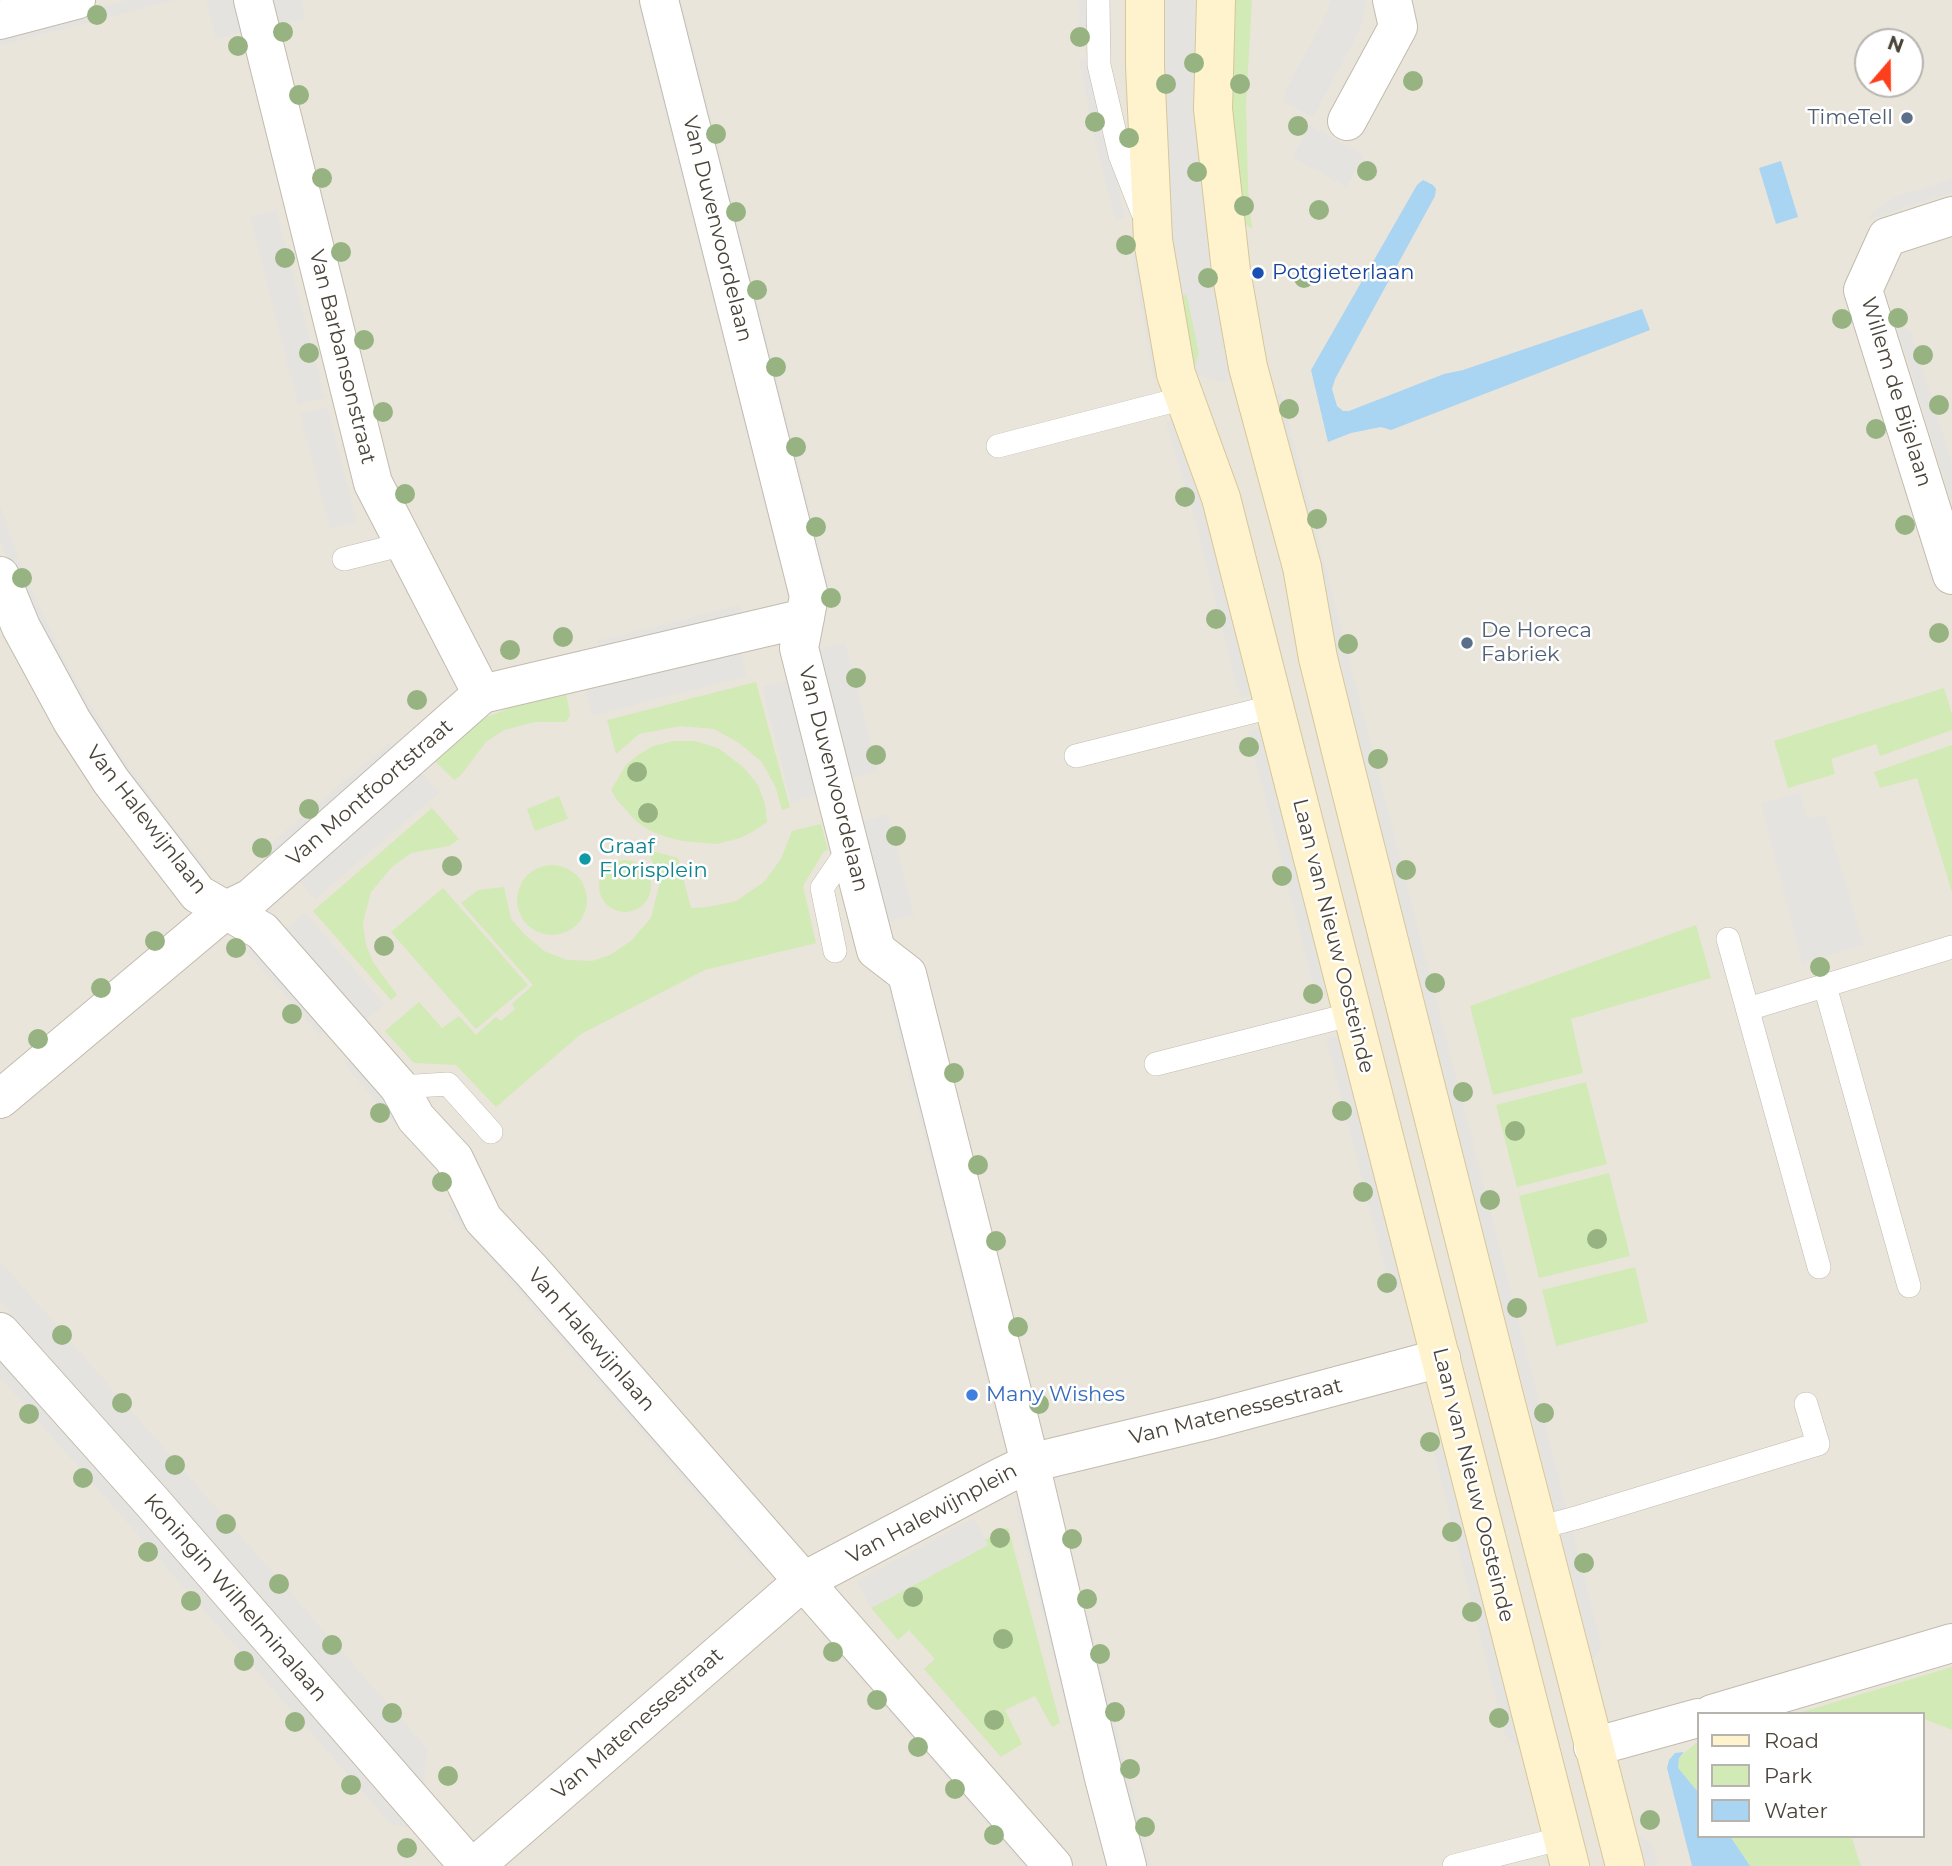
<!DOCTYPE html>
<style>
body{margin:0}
#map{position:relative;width:1952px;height:1866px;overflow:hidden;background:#f6f3ec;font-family:Montserrat,sans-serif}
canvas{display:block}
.legend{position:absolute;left:1697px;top:1712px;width:228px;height:126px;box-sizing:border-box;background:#fff;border:2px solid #b7b4b0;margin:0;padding:9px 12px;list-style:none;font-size:21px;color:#4b4439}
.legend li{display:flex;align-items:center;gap:14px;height:35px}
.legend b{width:35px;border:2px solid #b7b4b0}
.north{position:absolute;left:1854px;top:28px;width:70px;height:70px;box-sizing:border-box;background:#fff;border:2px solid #b7b4b0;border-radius:50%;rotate:20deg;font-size:19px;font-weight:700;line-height:28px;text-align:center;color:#4b4439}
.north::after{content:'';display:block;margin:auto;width:24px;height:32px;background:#fc3f1d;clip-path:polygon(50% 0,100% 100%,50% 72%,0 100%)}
</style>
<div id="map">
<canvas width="1952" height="1866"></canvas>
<ul class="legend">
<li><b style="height:9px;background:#fff3cd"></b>Road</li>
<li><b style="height:19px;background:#d2eab5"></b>Park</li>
<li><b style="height:19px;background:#a9d4f2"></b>Water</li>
</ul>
<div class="north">N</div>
</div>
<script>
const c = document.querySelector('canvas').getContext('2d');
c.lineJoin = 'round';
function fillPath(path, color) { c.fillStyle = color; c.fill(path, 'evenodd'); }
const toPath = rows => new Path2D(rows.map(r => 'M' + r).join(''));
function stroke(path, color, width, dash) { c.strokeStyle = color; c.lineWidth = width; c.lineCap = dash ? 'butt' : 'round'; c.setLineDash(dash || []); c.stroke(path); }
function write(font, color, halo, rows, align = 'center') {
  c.font = font + ' Montserrat,sans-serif'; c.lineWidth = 5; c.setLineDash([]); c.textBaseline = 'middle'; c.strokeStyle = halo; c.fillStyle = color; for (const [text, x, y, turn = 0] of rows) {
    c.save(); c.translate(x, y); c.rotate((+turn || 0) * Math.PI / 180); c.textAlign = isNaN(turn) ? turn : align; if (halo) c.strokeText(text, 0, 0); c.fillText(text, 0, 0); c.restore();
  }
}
const residential = toPath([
 [0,0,1952,0,1952,1866,0,1866],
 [1868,42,1910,42,1910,84,1868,84],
 [1698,1714,1922,1714,1922,1836,1698,1836]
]);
const green = toPath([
 [1228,0,1252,0,1246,103,1248,187,1252,229,1241,220,1234,194],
 [1187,295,1199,353,1193,374,1169,297],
 [756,682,790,807,782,810,776,788,762,762,739,743,714,729,681,726,639,734,616,754,607,720],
 [1944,688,1952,714,1952,730,1880,756,1876,744,1831,759,1835,774,1788,788,1774,741],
 [566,693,570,715,566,722,535,722,504,730,486,742,461,775,454,780,434,760,467,731,487,717,512,707],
 [673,741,695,741,718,748,743,767,758,785,765,804,767,822,754,831,740,838,717,844,682,841,666,837,649,830,636,821,617,800,611,790,626,765,638,755,653,746],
 [1952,745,1952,892,1917,778,1880,788,1874,772],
 [559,796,568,819,535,831,527,809],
 [432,808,459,839,449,846,411,853,392,867,371,892,363,922,366,945,373,962,397,995,391,1000,313,911],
 [821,824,828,850,824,851,803,886,816,943,705,970,581,1034,496,1107,456,1065,414,1063,385,1031,419,1002,442,1028,459,1016,476,1035,496,1017,501,1021,515,1009,512,1004,533,985,461,903,478,890,504,887,511,919,525,935,544,951,567,960,592,961,610,955,631,941,651,918,660,882,648,850,678,858,691,908,708,907,736,901,764,882,781,859,792,831],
 '599 886a26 26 0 1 1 52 0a26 26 0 1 1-52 0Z',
 '517 900a35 35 0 1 1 70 0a35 35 0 1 1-70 0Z',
 [443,888,528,985,476,1029,391,932],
 [1696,925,1711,978,1571,1019,1583,1073,1493,1095,1470,1006],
 [1586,1082,1607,1164,1517,1187,1496,1105],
 [1609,1173,1630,1256,1539,1278,1519,1196],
 [1635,1267,1648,1322,1556,1346,1542,1290],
 [1008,1527,1060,1723,1052,1727,1035,1696,1005,1710,1022,1744,1001,1757,924,1669,935,1659,909,1630,898,1640,871,1608,988,1545,985,1540],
 [1952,1667,1952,1730,1922,1718,1922,1714,1795,1714],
 [1696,1743,1698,1743,1698,1792,1678,1768,1679,1758],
 [1730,1836,1851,1836,1861,1866,1750,1866]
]);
const parking = toPath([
 [127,0,175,0,0,46,0,34],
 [206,0,233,0,242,32,216,39],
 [271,0,301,0,305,19,278,26],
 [637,0,648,0,792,567,781,570],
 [670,0,681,0,829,585,818,588],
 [1078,0,1089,0,1090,31,1079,30],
 [1161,0,1204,0,1240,377,1222,382,1193,374,1199,353,1187,295,1175,296,1166,199],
 [1331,0,1367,0,1363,20,1355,39,1313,117,1286,103,1283,98,1288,86,1323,21],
 [1090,59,1101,117,1089,112,1079,60],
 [1310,125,1364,156,1346,187,1292,157],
 [1104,129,1125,217,1115,220,1093,132],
 [1952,179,1952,193,1867,220,1879,207,1893,197],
 [276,210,325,398,298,405,250,217],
 [1141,252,1162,377,1153,378,1132,254],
 [1896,323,1911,332,1952,463,1952,504],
 [1281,393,1602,1647,1593,1660,1270,397],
 [327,407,357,522,330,529,300,414],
 [1179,418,1203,500,1252,695,1240,698,1190,502,1166,422],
 [0,506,24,573,69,669,120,754,171,824,208,869,200,876,112,760,13,577,0,539],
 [740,605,742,614,599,650,597,641],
 [845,642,878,771,850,779,817,649],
 [740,648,747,676,592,716,585,687],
 [791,679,820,795,791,802,762,686],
 [1261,727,1327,993,1316,996,1248,731],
 [389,743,396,751,266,862,259,854],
 [420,771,439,793,315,899,296,877],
 [1800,792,1807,819,1825,814,1864,945,1802,964,1761,803],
 [888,814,914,915,886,923,860,822],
 [305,913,384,1004,363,1022,283,931],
 [254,946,327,1030,320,1035,247,952],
 [901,994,1010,1429,1000,1431,889,997],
 [1339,1036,1403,1286,1390,1289,1326,1038],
 [352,1058,444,1163,436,1170,344,1064],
 [457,1202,769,1560,761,1568,448,1210],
 [0,1261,428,1750,424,1787,0,1301],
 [0,1355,411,1829,391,1824,0,1377],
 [1444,1446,1520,1746,1506,1738,1433,1449],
 [1057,1494,1151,1866,1140,1866],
 [1025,1502,1117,1866,1106,1866,1015,1505],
 [974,1518,988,1545,871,1608,857,1581],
 [829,1626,1039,1866,1024,1866,821,1633],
 [1637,1835,1652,1844,1658,1866,1645,1866]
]);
const water = toPath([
 [1781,161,1798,217,1776,224,1759,168],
 [1423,180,1433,185,1436,189,1435,196,1335,379,1332,389,1337,406,1343,411,1349,411,1444,374,1463,370,1642,309,1650,330,1391,430,1381,427,1351,433,1328,442,1311,370,1417,185],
 [1684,1752,1679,1758,1678,1768,1698,1792,1698,1836,1730,1836,1750,1866,1692,1866,1667,1768,1669,1760,1675,1753]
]);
const service = toPath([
 [1098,0,1099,65,1120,155,1142,211],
 [998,446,1184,398],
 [344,559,404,544],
 [1076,756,1275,706],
 [1728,939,1819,1267],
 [835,951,822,888,850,847],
 [1825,986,1909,1286],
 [1748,1009,1952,947],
 [1156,1064,1353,1014],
 [399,1087,448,1084,491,1132],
 [1538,1528,1579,1517,1818,1444,1806,1404],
 [1454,1866,1563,1838]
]);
const minor = toPath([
 [253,0,373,483,482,694],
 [659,0,809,596,799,648,839,806,876,950,907,974,1030,1463,1104,1778,1127,1866],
 [0,20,76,0],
 [1347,121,1398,27,1392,0],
 [1952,216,1887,237,1863,290,1952,575],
 [0,576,21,627,72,721,111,781,198,894,262,931,399,1087,416,1118,454,1159,483,1219,531,1270,1053,1866],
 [0,1099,224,911,251,898,482,694,805,618],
 [0,1332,153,1503,469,1866],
 [1712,1714,1952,1643],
 [1593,1747,1698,1718],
 [475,1866,802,1582,1003,1476,1030,1463,1213,1419,1441,1358]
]);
const secondary = toPath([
 [1145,0,1145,66,1153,240,1176,374,1221,498,1570,1866],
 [1216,0,1213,109,1231,271,1248,367,1302,567,1318,658,1344,763,1504,1396,1625,1866]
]);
const trees = [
 [97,15],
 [283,32],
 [1080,37],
 [238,46],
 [1194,63],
 [1413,81],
 [1166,84],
 [1240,84],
 [299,95],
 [1095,122],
 [1298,126],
 [716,134],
 [1129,138],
 [1367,171],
 [1197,172],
 [322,178],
 [1244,206],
 [1319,210],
 [736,212],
 [1126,245],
 [341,252],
 [285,258],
 [1208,278],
 [1304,278],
 [757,290],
 [1898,318],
 [1842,319],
 [364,340],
 [309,353],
 [1923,355],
 [776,367],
 [1939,405],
 [1289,409],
 [383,412],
 [1876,429],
 [796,447],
 [405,494],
 [1185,497],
 [1317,519],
 [1905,525],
 [816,527],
 [22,578],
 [831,598],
 [1216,619],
 [1939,633],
 [563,637],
 [1348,644],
 [510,650],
 [856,678],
 [417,700],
 [1249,747],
 [876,755],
 [1378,759],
 [637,772],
 [309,809],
 [648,813],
 [896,836],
 [262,848],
 [452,866],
 [1406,870],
 [1282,876],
 [155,941],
 [384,946],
 [236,948],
 [1820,967],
 [1435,983],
 [101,988],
 [1313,994],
 [292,1014],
 [38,1039],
 [954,1073],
 [1463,1092],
 [1342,1111],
 [380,1113],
 [1515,1131],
 [978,1165],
 [442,1182],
 [1363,1192],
 [1490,1200],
 [1597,1239],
 [996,1241],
 [1387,1283],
 [1517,1308],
 [1018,1327],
 [62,1335],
 [122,1403],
 [1039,1404],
 [1544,1413],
 [29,1414],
 [1430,1442],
 [175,1465],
 [83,1478],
 [226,1524],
 [1452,1532],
 [1000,1538],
 [1072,1539],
 [148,1552],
 [1584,1563],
 [279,1584],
 [913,1597],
 [1087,1599],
 [191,1601],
 [1472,1612],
 [1003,1639],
 [332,1645],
 [833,1652],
 [1100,1654],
 [244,1661],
 [877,1700],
 [1115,1712],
 [392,1713],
 [1499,1718],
 [994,1720],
 [295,1722],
 [918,1747],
 [1130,1769],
 [448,1776],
 [351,1785],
 [955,1789],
 [1650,1820],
 [1145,1827],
 [994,1835],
 [407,1848]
];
const markers = [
 [1907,118,7,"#5c6f8a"],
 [1258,273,7,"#1a4fb4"],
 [1467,643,7,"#5c6f8a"],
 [585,859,7,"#0f9aa8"],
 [972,1395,7,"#3f7fe0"]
];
const serviceNames = [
 ["TimeTell",1893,118],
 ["De Horeca",1481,631,"left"],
 ["Fabriek",1481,655,"left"]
];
const streetNames = [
 ["Van Duvenvoordelaan",717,229,76],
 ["Van Barbansonstraat",342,357,76],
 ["Willem de Bijelaan",1896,392,73],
 ["Van Duvenvoordelaan",833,779,76],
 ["Van Montfoortstraat",370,793,-41],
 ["Van Halewijnlaan",146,820,52],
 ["Laan van Nieuw Oosteinde",1333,936,76],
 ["Van Halewijnlaan",591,1340,49],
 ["Van Matenessestraat",1236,1412,-14],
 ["Laan van Nieuw Oosteinde",1473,1485,76],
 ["Van Halewijnplein",932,1514,-28],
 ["Koningin Wilhelminalaan",235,1598,49],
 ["Van Matenessestraat",638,1724,-41]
];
const transitNames = [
 ["Potgieterlaan",1272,273]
];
const cultureNames = [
 ["Graaf",599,847],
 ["Florisplein",599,871]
];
const shopNames = [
 ["Many Wishes",986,1395]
];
fillPath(residential, '#eae5da');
fillPath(green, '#d2eab5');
fillPath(parking, '#e5e3e0');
fillPath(water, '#a9d4f2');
stroke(service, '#c2bbae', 24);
stroke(minor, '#c2bbae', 40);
stroke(secondary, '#d6c79b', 40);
stroke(service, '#fff', 23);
stroke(minor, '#fff', 38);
stroke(secondary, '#fff3cd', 38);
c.fillStyle = '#97b381';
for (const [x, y] of trees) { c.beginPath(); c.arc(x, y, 10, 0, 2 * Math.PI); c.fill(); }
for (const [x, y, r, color] of markers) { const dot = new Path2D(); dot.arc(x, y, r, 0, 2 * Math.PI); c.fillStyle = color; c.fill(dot); stroke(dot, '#fff', 2.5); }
write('21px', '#4e5e75', '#fff', serviceNames, 'right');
write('21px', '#4b4439', '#fff', streetNames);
write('21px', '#164399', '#fff', transitNames, 'left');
write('21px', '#0d838f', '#fff', cultureNames, 'left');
write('21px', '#366cbe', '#fff', shopNames, 'left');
</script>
